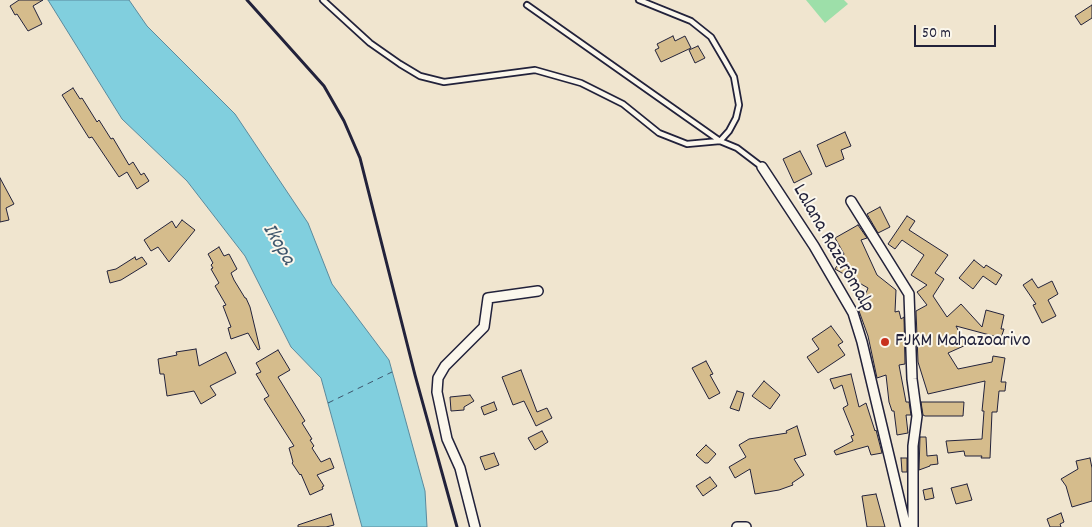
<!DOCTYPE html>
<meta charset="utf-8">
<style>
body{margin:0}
#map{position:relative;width:1092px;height:527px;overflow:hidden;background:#f0e5cf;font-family:Dekko,sans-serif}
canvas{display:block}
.scale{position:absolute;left:914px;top:25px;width:82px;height:22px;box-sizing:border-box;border:2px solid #22223b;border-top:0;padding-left:6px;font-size:15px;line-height:18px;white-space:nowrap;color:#22223b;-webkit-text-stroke:4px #fbf7ec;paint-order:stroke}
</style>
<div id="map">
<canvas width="1092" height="527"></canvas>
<div class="scale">50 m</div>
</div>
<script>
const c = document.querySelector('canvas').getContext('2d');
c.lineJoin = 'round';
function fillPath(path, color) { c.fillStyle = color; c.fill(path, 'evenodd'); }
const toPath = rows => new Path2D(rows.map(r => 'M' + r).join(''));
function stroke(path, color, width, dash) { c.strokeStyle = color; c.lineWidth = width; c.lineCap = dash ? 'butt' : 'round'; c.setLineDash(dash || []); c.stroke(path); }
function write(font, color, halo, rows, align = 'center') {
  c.font = font + ' Dekko,sans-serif'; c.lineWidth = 4; c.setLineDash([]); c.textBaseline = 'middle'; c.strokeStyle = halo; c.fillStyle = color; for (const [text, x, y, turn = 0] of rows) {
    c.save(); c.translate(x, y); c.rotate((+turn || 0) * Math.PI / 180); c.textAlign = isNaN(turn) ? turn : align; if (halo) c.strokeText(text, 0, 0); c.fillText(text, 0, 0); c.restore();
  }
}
const green = toPath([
 [806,0,844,0,848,4,825,23]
]);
const water = toPath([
 [48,0,129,0,147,26,235,114,308,223,332,284,389,360,425,491,427,527,362,527,321,378,291,347,245,256,187,181,122,119,48,0]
]);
const ferry = toPath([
 [328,403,392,372]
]);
const building = toPath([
 [19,0,43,0,33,6,42,24,28,31,17,14,15,15,10,6,19,0],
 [1092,5,1092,18,1081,25,1075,16,1092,5],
 [673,36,675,41,685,36,691,48,661,62,655,50,659,48,657,44,673,36],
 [698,46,705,58,695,63,689,50,698,46],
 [73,88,80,99,82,98,97,122,99,120,111,139,113,138,129,165,133,162,141,175,144,173,149,181,137,189,127,172,119,177,92,137,89,138,62,95,73,88],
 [845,132,851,146,841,150,844,159,826,167,817,145,845,132],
 [800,151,812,174,794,183,783,159,800,151],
 [0,178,14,204,6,208,9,220,0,222,0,178],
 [880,207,890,227,878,233,867,214,880,207],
 [907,216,915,221,909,230,948,255,935,273,944,279,933,296,947,317,961,304,982,327,986,310,1004,315,1001,329,1004,329,1001,338,956,326,966,345,948,353,958,369,992,362,993,356,1005,358,1001,382,1006,382,1005,391,999,391,997,412,992,412,990,458,981,458,982,456,965,456,964,451,948,453,946,441,982,439,984,411,982,411,985,381,928,394,918,362,916,311,927,305,917,292,927,285,911,275,924,255,902,240,895,249,888,244,907,216],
 [182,220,195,230,169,262,158,247,151,251,144,240,172,221,176,228,182,220],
 [858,225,867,238,861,240,877,275,896,290,895,312,899,311,901,319,904,317,905,364,899,365,906,402,909,402,911,415,906,415,908,433,897,435,894,411,892,411,889,402,886,375,877,378,868,336,859,311,868,288,835,269,844,254,835,238,858,225],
 [219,247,224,256,229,254,237,269,231,273,234,280,245,298,246,298,250,307,260,349,258,350,248,333,231,339,228,328,231,327,223,306,226,305,215,286,219,283,211,269,213,268,211,265,213,263,208,254,219,247],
 [135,257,136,260,142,257,147,264,121,280,110,283,107,271,116,269,135,257],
 [974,260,984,268,986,265,1002,275,996,285,983,276,973,289,959,278,974,260],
 [1032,279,1038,288,1052,281,1058,294,1048,300,1056,316,1042,323,1033,305,1036,304,1023,285,1032,279],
 [831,326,843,342,838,345,845,355,818,373,807,357,819,349,812,339,831,326],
 [196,349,199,366,226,352,236,373,210,386,216,395,201,404,194,391,167,396,164,374,160,374,158,359,177,355,176,352,196,349],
 [278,350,290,370,278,377,305,421,302,423,312,439,310,440,314,446,312,448,321,462,330,458,334,468,317,475,324,486,322,487,323,489,310,495,301,474,300,475,292,463,293,462,289,448,294,446,264,399,269,396,256,374,261,372,256,363,278,350],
 [706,361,713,374,710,375,720,393,709,399,692,368,706,361],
 [521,370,537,412,547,408,552,418,536,426,524,401,513,405,502,377,521,370],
 [851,374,859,407,866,403,875,431,876,430,882,453,871,455,868,446,836,455,834,451,853,441,851,436,854,435,843,408,848,405,842,385,834,389,830,379,851,374],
 [764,381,780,395,770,409,752,396,764,381],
 [737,391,744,393,739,411,730,408,737,391],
 [470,395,474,401,464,407,464,410,451,411,450,397,470,395],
 [494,402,497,410,484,415,481,407,494,402],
 [921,402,964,402,963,416,925,416,923,415,921,402],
 [797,426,806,455,794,459,804,475,792,483,793,485,779,490,755,494,750,469,735,478,729,467,746,457,739,445,749,439,787,433,786,431,797,426],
 [542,431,548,442,535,450,528,438,542,431],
 [920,437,926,437,927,456,937,455,938,464,930,465,930,466,919,470,920,437],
 [706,445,716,454,708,463,705,463,696,455,706,445],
 [494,453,499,465,485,470,480,457,494,453],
 [901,458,907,458,907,472,902,472,901,458],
 [1090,458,1092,468,1092,501,1072,507,1066,486,1061,479,1078,469,1076,461,1090,458],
 [710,477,717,486,703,496,696,486,710,477],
 [967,484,972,500,956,504,951,488,967,484],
 [932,488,934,498,925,500,923,490,932,488],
 [876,494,885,527,867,527,862,496,876,494],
 [1061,513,1064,522,1060,524,1061,527,1050,527,1047,519,1061,513],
 [331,514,334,525,326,527,298,527,298,525,331,514]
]);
const service = toPath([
 [323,0,370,43,400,64,420,76,444,82,535,70,581,83,623,104,659,133,687,144,720,141,737,148,762,167],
 [527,5,720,141,729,131,736,118,739,105,734,77,725,61,711,37,691,21,639,0]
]);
const minor = toPath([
 [762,167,814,246,853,313,862,342,906,527],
 [851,201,909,294,912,379,917,416,913,446,913,527],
 [475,527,460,468,447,439,437,392,438,378,445,366,484,327,488,298,538,291],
 [737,527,746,527]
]);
const rail = toPath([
 [247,0,324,86,344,121,360,158,415,375,457,527]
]);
const markers = [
 [885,342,5,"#c8321e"]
];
const streetNames = [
 ["Lalana Razerômalp",832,249,60]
];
const poiNames = [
 ["FJKM Mahazoarivo",895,342]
];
const waterNames = [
 ["Ikopa",277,245,59]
];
fillPath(green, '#9ddfa9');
fillPath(water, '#81cfde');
stroke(water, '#5b8a9d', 1);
stroke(ferry, '#3e566c', 1, [6, 5]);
fillPath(building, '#d5bc8c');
stroke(building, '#22223b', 1);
stroke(service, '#22223b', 8);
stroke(minor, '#22223b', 12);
stroke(service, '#fbf7ec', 4.5);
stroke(minor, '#fbf7ec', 9);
stroke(rail, '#22223b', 3);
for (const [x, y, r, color] of markers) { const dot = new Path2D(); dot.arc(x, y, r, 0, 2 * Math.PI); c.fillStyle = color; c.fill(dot); stroke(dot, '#fbf7ec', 2); }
write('20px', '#22223b', '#fbf7ec', streetNames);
write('20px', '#22223b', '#fbf7ec', poiNames, 'left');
write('italic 21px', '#3e566c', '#fbf7ec', waterNames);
</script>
